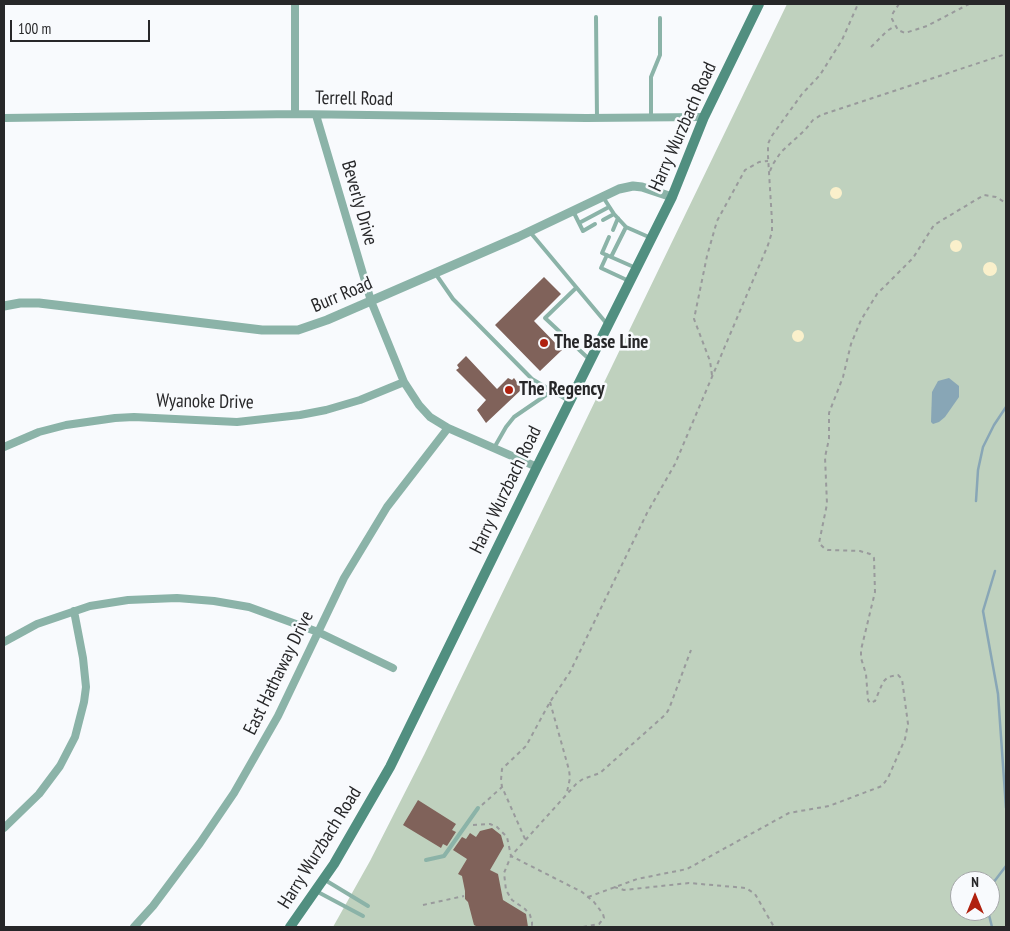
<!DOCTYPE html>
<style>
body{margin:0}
#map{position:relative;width:1010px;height:931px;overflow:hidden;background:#f8fafd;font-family:"PT Sans Narrow",sans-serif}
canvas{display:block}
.frame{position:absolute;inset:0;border:5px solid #272729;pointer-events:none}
.north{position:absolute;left:950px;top:871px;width:50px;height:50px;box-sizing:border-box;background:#f8fafd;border:1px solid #a4a6a8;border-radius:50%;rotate:0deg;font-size:14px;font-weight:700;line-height:20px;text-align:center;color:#272729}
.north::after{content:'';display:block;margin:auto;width:18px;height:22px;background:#b0210f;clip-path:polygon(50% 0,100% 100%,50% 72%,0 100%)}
.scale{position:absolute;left:10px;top:20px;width:140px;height:22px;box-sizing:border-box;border:2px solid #272729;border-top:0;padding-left:6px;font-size:15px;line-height:18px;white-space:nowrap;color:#272729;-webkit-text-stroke:4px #f8fafd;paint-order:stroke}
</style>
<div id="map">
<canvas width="1010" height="931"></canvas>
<div class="frame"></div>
<div class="north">N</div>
<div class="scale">100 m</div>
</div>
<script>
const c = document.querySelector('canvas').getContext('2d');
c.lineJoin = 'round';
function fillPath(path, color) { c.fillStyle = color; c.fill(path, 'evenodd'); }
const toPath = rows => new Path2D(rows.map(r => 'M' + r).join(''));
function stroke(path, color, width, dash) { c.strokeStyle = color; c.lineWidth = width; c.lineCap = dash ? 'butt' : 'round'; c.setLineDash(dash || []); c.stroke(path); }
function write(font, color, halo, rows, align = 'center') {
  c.font = font + ' "PT Sans Narrow",sans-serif'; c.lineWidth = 5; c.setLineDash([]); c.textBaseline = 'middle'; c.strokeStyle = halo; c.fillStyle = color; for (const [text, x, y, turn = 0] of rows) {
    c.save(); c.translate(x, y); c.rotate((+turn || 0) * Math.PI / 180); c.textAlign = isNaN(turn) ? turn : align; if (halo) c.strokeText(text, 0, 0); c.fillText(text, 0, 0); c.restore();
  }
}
const green = toPath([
 [787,4,1006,4,1006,927,333,927,370,861,424,755],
 [960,881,990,881,990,911,960,911]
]);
const sand = toPath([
 '830 193a6 6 0 1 1 12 0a6 6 0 1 1-12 0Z',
 '950 246a6 6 0 1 1 12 0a6 6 0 1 1-12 0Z',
 '983 269a7 7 0 1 1 14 0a7 7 0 1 1-14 0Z',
 '792 336a6 6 0 1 1 12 0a6 6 0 1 1-12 0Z'
]);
const water = toPath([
 [949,378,959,386,959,397,945,417,939,422,933,424,931,422,932,392,938,381]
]);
const stream = toPath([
 [976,501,978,470,983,447,994,425,1006,407],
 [995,571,983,611,998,694,1006,808],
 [990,887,1006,866],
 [988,911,992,927]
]);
const building = toPath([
 [544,277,561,294,534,321,562,350,540,371,495,325],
 [466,356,497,389,508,378,512,380,514,378,522,389,486,423,477,410,486,400,456,370,459,368,457,365],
 [418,800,456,824,452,830,456,832,447,846,443,844,441,848,403,825],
 [492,828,501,835,504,846,490,870,498,874,503,900,526,914,528,927,478,927,474,925,468,902,465,899,465,891,462,876,458,874,467,859,453,850,462,837,466,839,470,833,476,837,480,831]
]);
const path = toPath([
 [899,4,893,13,892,19,898,30,905,33,927,26,969,4],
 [871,47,887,31,895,26],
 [770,171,773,164,781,152,805,130,813,120,821,115,1006,54],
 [712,375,710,361,694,319,707,256,717,221,745,170,759,162,768,161],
 [550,702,569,770,570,778,567,792],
 [482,805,502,787],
 [473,825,490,824,497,827,507,837,511,856,504,873,506,890,512,900,525,909,530,915,532,922,532,927],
 [525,839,502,787,501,780,502,769,526,746,550,702,570,672,647,513,675,464,768,245,772,232,772,221,768,156,768,144,771,137,802,94,820,75,842,40,858,4],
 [614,887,624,890,689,883,746,888,755,894,774,927],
 [588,897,637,879,687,869,789,813,829,806,882,786,888,778,905,739,908,724,902,679,898,675,888,677,883,682,875,701,870,703,868,700,866,674,861,658,861,650,875,592,874,558,870,554,860,551,828,550,824,548,819,543,827,504,825,457,829,439,829,413,843,377,851,344,861,320,877,294,913,258,934,225,984,195,996,197,1006,203],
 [423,905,464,896],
 [583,927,599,924,604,918,603,914,594,902,582,892,511,856,577,783,583,779,600,773,666,714,669,709,691,650]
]);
const service = toPath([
 [596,17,597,118],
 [651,118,651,77,660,55,660,18],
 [573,211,583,231,595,224],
 [614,214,626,227,651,238],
 [603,220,614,214,603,197],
 [579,223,609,207],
 [613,230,618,218],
 [530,232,607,324],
 [609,237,602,253,636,268],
 [607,255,601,268,629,281],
 [611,257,626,227],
 [435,273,453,299,532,379,569,401],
 [576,288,545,318,589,359],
 [494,448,506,427,514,417,552,391],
 [426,860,444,856,478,808],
 [325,880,368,906],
 [316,891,363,916]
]);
const minor = toPath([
 [295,114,295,4],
 [316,115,371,301,404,382,419,405,430,417,448,428,537,467],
 [4,118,295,114,586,118,704,117],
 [4,447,39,432,66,425,115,418,134,417,237,422,300,415,326,410,360,400,404,382],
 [4,642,37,624,90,606,128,600,177,598,214,601,249,607,318,632,393,668],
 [4,828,39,794,60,766,75,737,84,702,86,687,83,658,74,611],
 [134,927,153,906,200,843,234,793,278,716,344,578,387,507,448,428]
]);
const tertiary = toPath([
 [4,306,20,303,39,303,262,330,298,330,327,320,518,237,619,189,633,186,642,187,672,197]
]);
const secondary = toPath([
 [290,927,334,864,390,767,537,467,672,197,704,117,759,4]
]);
const markers = [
 [544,343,5,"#b0210f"],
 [509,390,5,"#b0210f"]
];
const streetNames = [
 ["Terrell Road",354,99,1],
 ["Harry Wurzbach Road",683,127,-66],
 ["Beverly Drive",359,203,74],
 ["Burr Road",342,295,-23],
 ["Wyanoke Drive",205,402,1],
 ["Harry Wurzbach Road",506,490,-64],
 ["East Hathaway Drive",279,673,-64],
 ["Harry Wurzbach Road",320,848,-58]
];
const poiNames = [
 ["The Base Line",554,343],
 ["The Regency",519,390]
];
fillPath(green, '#bfd1be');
fillPath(sand, '#faf0cb');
fillPath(water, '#88a6b6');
stroke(stream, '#88a6b6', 2.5);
fillPath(building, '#80625a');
stroke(path, '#999a9c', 2, [4, 4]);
stroke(service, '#8bb3a8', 4);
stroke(minor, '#8bb3a8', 8);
stroke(tertiary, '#8bb3a8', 9);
stroke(secondary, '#518f80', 10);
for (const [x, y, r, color] of markers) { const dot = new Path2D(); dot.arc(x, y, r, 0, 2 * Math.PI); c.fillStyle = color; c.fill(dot); stroke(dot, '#f8fafd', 2); }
write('19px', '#272729', '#f8fafd', streetNames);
write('bold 19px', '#272729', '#f8fafd', poiNames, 'left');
</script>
